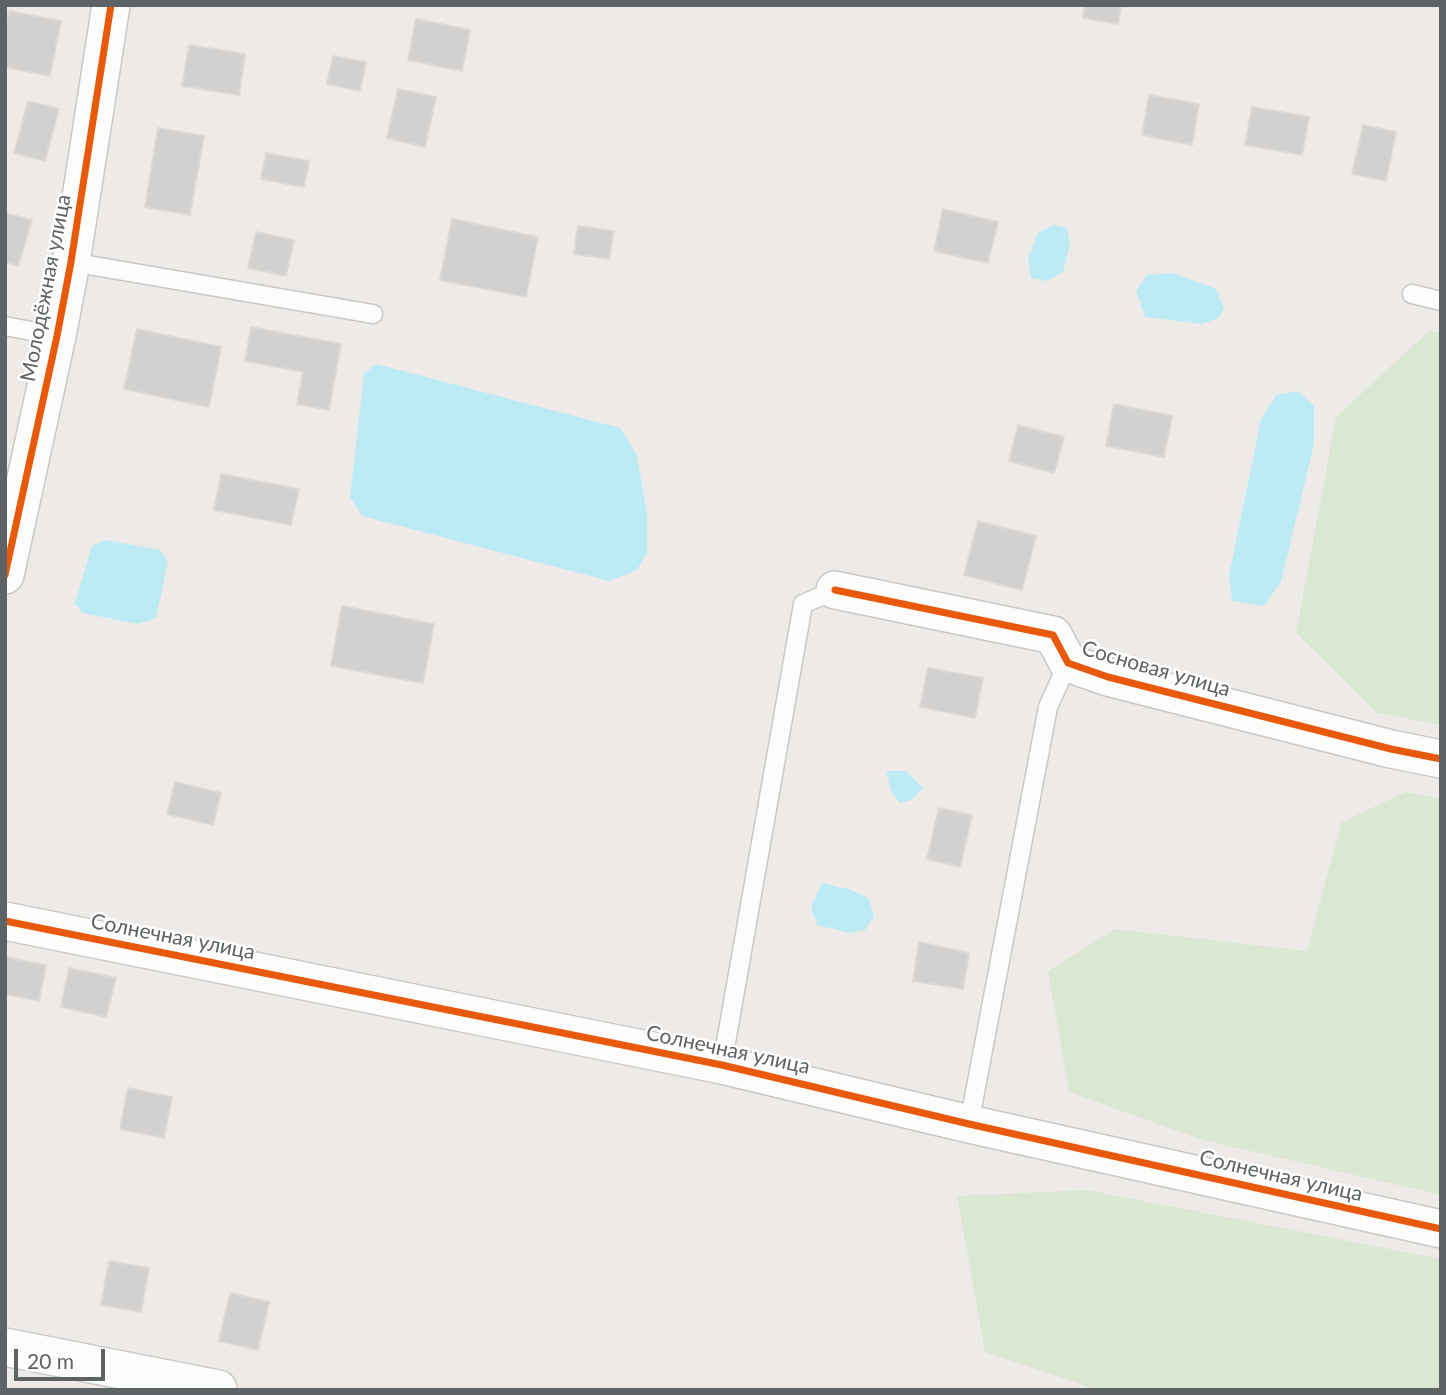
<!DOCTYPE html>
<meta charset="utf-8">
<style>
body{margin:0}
#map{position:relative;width:1446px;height:1395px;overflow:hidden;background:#edeae7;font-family:Lato,sans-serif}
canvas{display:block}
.frame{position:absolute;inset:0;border:7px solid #5d6265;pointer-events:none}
.scale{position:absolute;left:14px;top:1349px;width:91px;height:32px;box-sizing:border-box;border:4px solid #5d6265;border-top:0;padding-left:9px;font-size:21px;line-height:24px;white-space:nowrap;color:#5d6265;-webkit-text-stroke:5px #fff;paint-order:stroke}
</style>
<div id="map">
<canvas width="1446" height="1395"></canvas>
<div class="frame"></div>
<div class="scale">20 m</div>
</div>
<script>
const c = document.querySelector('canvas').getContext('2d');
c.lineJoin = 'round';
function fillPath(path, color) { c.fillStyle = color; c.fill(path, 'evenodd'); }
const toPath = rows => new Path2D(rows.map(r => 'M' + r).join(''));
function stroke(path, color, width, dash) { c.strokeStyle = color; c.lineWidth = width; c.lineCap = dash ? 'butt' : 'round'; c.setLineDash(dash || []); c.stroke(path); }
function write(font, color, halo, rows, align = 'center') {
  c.font = font + ' Lato,sans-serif'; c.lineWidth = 5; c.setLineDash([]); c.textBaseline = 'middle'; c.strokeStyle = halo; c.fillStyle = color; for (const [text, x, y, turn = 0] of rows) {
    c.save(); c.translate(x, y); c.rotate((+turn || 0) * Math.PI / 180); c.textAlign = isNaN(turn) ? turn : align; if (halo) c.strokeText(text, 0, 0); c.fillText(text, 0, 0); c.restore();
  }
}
const green = toPath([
 [1429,331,1441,333,1441,725,1377,713,1296,633,1336,417],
 [1405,792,1441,798,1441,1195,1203,1140,1069,1092,1048,971,1115,929,1307,951,1341,823],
 [1087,1190,1441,1259,1441,1390,1099,1390,985,1352,957,1196]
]);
const water = toPath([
 [1053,225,1067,228,1070,244,1063,272,1047,281,1031,278,1028,258,1038,233],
 [1173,273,1216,289,1224,309,1218,318,1202,324,1145,317,1136,291,1147,275],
 [376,364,620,428,637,455,647,514,647,553,637,570,609,581,362,516,350,497,364,374],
 [1298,391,1314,406,1314,444,1281,582,1264,606,1232,601,1229,576,1261,419,1276,395],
 [106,540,160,550,168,562,156,618,138,624,83,613,75,604,92,546],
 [886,771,906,771,923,788,911,800,900,803,891,791],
 [822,883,848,889,869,898,874,916,865,930,850,933,817,925,811,907]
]);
const building = toPath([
 [1085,5,1121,5,1118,24,1083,18,1085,5],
 [9,11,61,21,50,76,5,67,5,30,9,11],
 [416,19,470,30,462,71,408,60,416,19],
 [189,45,245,54,239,95,182,86,189,45],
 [333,56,366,62,360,91,327,84,333,56],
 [398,89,436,97,425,147,387,138,398,89],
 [1149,95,1199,104,1192,145,1142,135,1149,95],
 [28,101,59,109,45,161,14,153,28,101],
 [1252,107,1309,117,1302,155,1245,145,1252,107],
 [1363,125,1396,132,1386,181,1352,174,1363,125],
 [158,128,204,136,190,215,145,207,158,128],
 [266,153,309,161,304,187,261,179,266,153],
 [943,209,998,222,988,263,934,251,943,209],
 [5,213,32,220,18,266,5,262,5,213],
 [452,219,538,237,526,297,440,280,452,219],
 [578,226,614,231,609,259,574,254,578,226],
 [256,232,294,240,286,276,248,268,256,232],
 [251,327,341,344,329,410,297,404,303,372,245,361,251,327],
 [137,329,221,347,209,407,124,389,137,329],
 [1114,404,1172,416,1164,457,1106,446,1114,404],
 [1018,425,1064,437,1054,473,1009,461,1018,425],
 [221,474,299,489,291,525,214,510,221,474],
 [978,521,1036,536,1022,590,964,575,978,521],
 [342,606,434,624,423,683,331,666,342,606],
 [928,668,983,678,975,718,920,707,928,668],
 [175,782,221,793,213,825,167,814,175,782],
 [939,808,972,815,960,867,927,859,939,808],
 [919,942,969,953,963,989,913,981,919,942],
 [5,957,46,965,39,1001,5,994,5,957],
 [69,968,116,978,106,1017,61,1007,69,968],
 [128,1088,172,1097,164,1138,120,1129,128,1088],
 [109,1261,149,1268,141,1312,101,1305,109,1261],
 [230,1293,269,1302,258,1350,219,1341,230,1293]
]);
const lane = toPath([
 [71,262,373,314],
 [1412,294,1441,301],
 [5,326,57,336],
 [722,1065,803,604,835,590],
 [969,1124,1048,707,1068,663]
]);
const street = toPath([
 [5,575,57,336,71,262,111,5],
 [835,590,1053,635,1068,663,1108,677,1391,749,1441,759],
 [5,921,722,1065,969,1124,1441,1229],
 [5,1347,218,1389]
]);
const cycleway = toPath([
 [5,575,57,336,71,262,111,5],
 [835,590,1053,635,1068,663,1108,677,1391,749,1441,759],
 [5,921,722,1065,969,1124,1441,1229]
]);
const streetNames = [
 ["Молодёжная улица",46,288,-79],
 ["Сосновая улица",1156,669,16],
 ["Солнечная улица",173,937,11],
 ["Солнечная улица",728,1050,12],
 ["Солнечная улица",1281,1176,13]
];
fillPath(green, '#dae7d3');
fillPath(water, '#bdebf5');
fillPath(building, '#d3d1d0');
stroke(building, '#dcd9d6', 2);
stroke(lane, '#c9c8c8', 21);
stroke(street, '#c9c8c8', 40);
stroke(lane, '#fcfcfb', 18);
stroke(street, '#fcfcfb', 37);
stroke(cycleway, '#e8590c', 7);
write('21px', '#5d6265', '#fff', streetNames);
</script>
